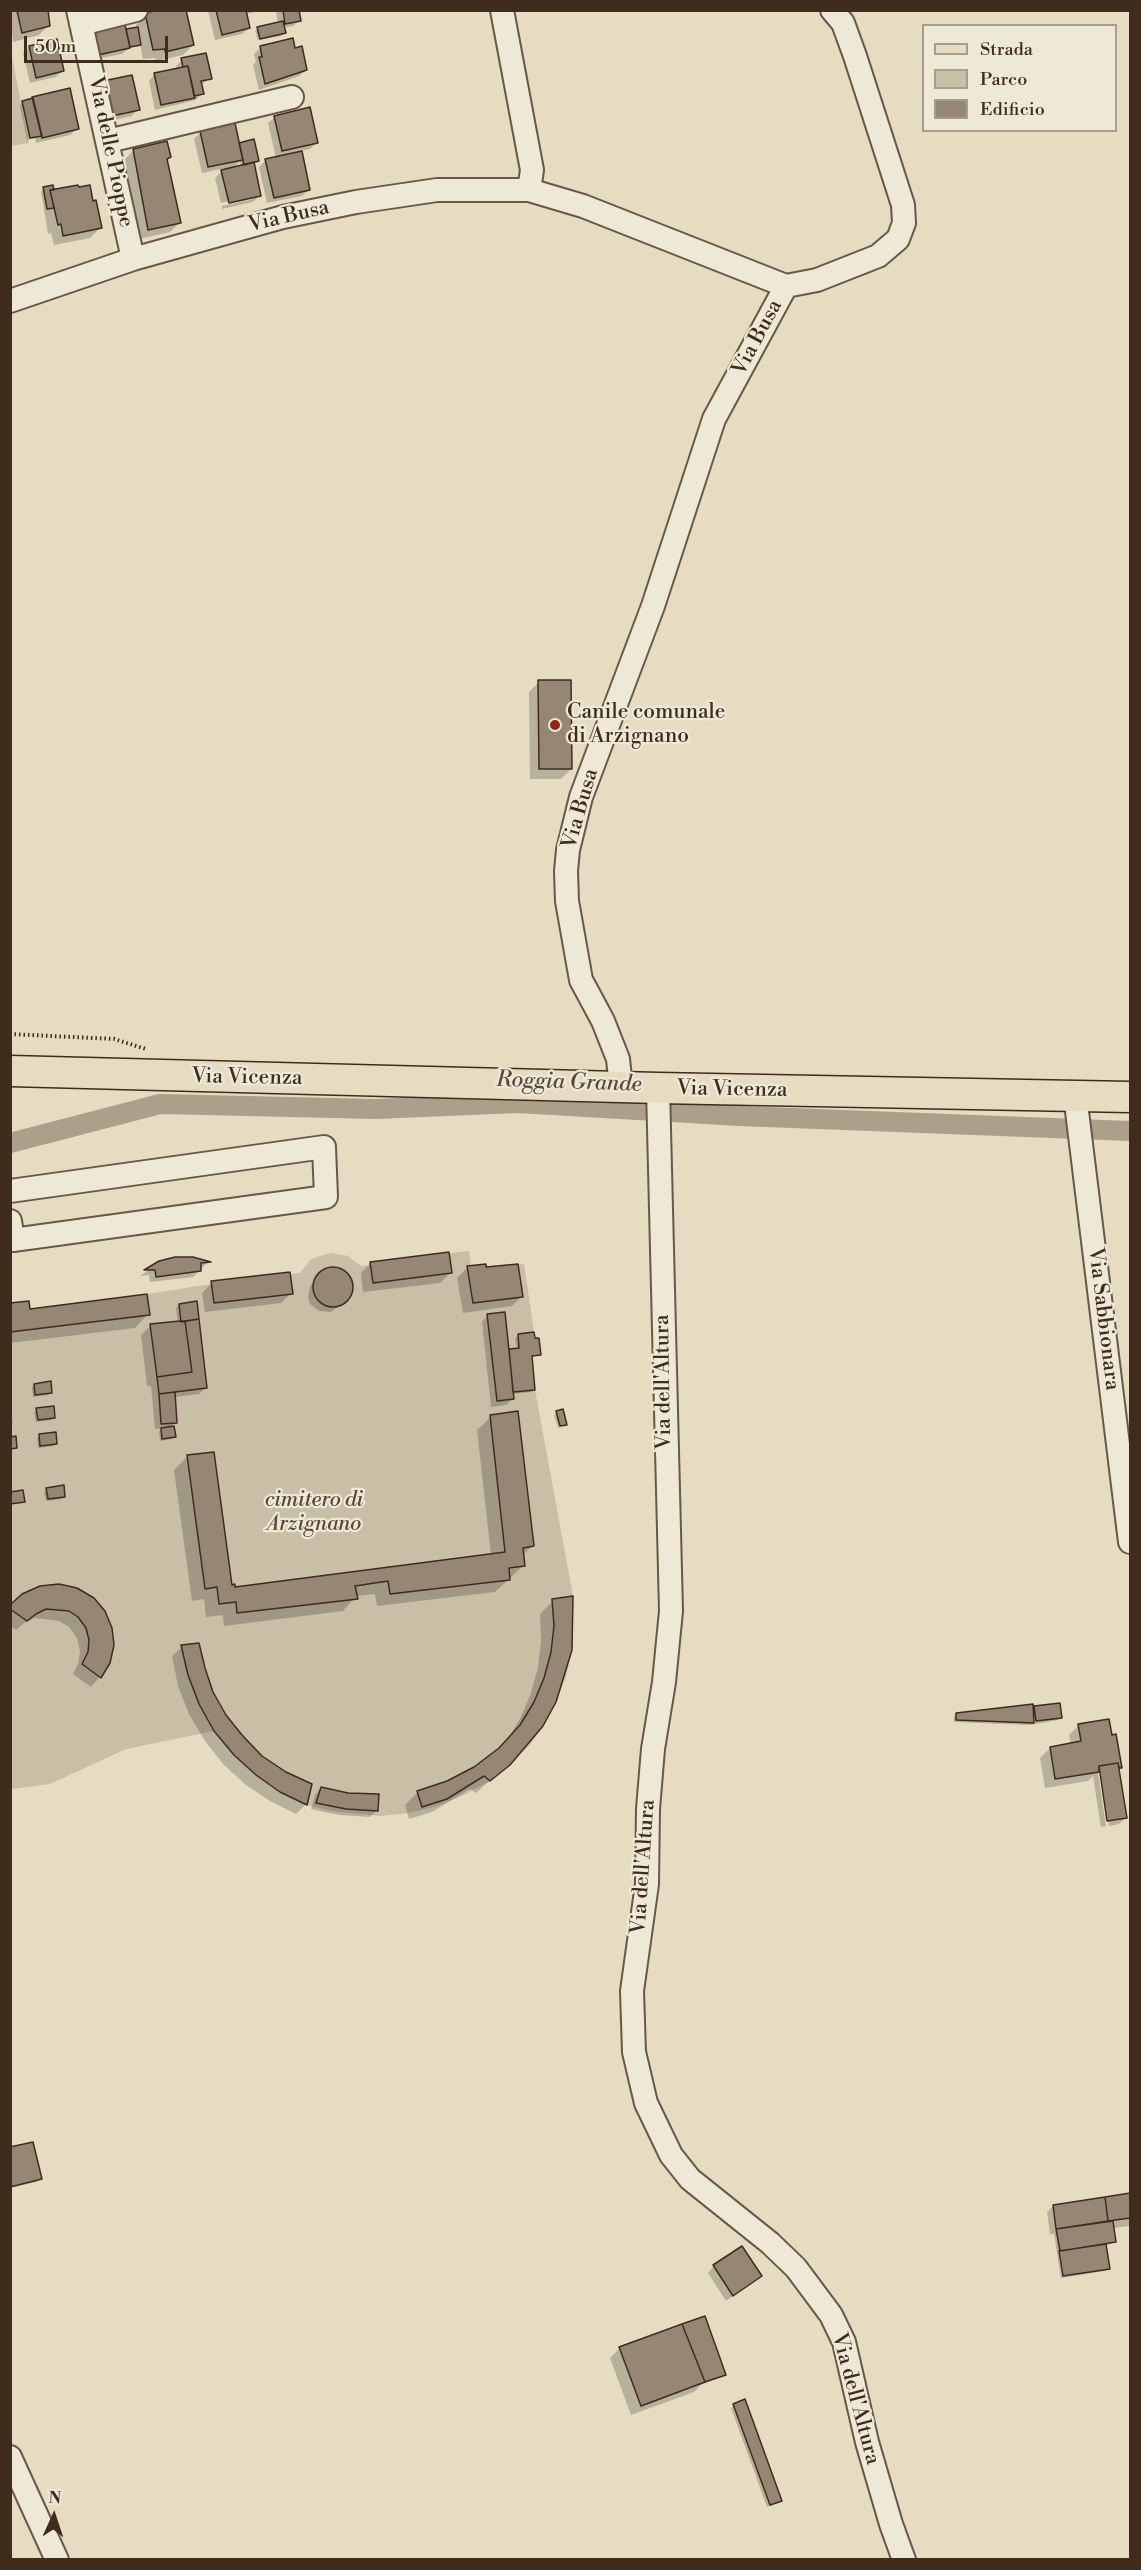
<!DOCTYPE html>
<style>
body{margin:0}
#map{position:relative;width:1141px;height:2570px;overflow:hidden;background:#e5dcc2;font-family:"Libre Bodoni",serif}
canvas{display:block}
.frame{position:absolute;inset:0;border:12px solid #402b1f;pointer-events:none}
.legend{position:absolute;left:922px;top:24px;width:195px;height:108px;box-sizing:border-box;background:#eee8d7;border:2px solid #a89c8d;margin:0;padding:8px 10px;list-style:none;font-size:18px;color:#402b1f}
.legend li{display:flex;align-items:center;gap:12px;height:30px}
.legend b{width:30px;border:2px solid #a89c8d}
.north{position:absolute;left:24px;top:2486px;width:60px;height:60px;-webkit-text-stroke:4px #eee8d7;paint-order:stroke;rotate:3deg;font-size:16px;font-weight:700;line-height:24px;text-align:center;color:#402b1f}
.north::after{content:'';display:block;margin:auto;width:21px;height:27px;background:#402b1f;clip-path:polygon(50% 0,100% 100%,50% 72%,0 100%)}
.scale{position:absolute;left:24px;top:36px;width:144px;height:27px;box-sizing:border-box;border:3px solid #402b1f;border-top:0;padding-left:8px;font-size:18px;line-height:21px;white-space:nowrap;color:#402b1f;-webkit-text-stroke:4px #eee8d7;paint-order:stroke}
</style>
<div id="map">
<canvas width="1141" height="2570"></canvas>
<div class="frame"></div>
<ul class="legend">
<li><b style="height:8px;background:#e5dcc2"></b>Strada</li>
<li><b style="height:16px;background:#c9bea6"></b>Parco</li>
<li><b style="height:16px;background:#968774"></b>Edificio</li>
</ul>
<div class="north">N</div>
<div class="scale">50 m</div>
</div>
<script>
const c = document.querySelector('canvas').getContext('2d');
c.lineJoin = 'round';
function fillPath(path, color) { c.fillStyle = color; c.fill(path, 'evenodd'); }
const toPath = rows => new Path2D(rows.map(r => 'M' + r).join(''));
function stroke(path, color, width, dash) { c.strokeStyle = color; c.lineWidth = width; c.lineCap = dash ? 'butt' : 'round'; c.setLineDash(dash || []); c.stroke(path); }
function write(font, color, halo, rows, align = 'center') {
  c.font = font + ' "Libre Bodoni",serif'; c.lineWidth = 4.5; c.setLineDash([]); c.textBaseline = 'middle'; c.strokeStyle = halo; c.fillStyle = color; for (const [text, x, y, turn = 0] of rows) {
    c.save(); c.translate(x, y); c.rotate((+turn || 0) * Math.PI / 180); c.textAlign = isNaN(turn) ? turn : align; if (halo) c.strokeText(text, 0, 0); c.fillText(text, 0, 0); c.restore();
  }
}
const green = toPath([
 [11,52,29,143,11,146,10,146],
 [469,1251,471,1266,486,1264,487,1267,524,1264,535,1338,539,1338,541,1355,532,1356,535,1390,573,1596,572,1650,566,1677,556,1702,543,1726,528,1747,490,1781,464,1795,437,1806,409,1813,380,1816,331,1811,307,1805,280,1792,256,1775,234,1755,214,1731,126,1749,50,1784,11,1789,10,1303,30,1309,147,1294,211,1284,211,1281,290,1272,291,1274,300,1273,310,1260,317,1257,331,1253,348,1256,361,1266,370,1265,370,1262]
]);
const shadow = toPath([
 [10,10,46,10,49,25,39,35,13,42],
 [208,10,262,10,246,14,249,28,242,34,215,40],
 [276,10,297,10,299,20,293,26,283,28,284,33,281,36,258,40,255,31,258,28,278,24],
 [146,15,193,45,183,55,156,61,155,58,143,59,140,44,128,49,122,54,92,60,125,31,137,29,136,25],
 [30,47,62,71,56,77,30,83,23,53],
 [261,47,306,70,299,76,259,90,253,65,256,62,254,54],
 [182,60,210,78,201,85,202,93,196,100,155,110,149,81,155,74,176,70,176,66],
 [131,76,138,109,132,116,105,122],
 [23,102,77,129,70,135,36,143,35,138,27,140,20,105],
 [275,117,317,142,310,149,300,151,309,190,302,196,267,203,259,167,266,160,276,158,268,123],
 [201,132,238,146,258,161,253,164,260,195,253,202,222,209,222,206,254,199,254,196,221,203,215,178,225,168,202,173,194,139],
 [240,161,241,167,232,169],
 [134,150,169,157,166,160,180,222,170,232,139,239,124,160],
 [52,187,53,191,100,228,90,238,54,245,51,233,48,234,41,191],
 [539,682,571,769,561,779,530,779,529,692],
 [208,1262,193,1277,150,1282,149,1275,140,1276,159,1263],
 [371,1263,450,1273,440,1283,363,1292,361,1273],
 [467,1268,522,1296,512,1306,463,1313,457,1278],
 [327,1270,340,1270,349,1278,351,1291,344,1302,331,1312,319,1311,310,1304,308,1298,310,1286],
 [212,1283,291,1293,281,1303,205,1312,202,1293],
 [10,1305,28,1310,148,1314,135,1328,10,1343],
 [179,1305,206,1388,199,1394,174,1397,176,1422,170,1428,174,1436,171,1439,160,1441,159,1432,161,1429,155,1429,151,1386,147,1386,141,1335,151,1325,178,1323,176,1308],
 [488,1315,508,1350,517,1349,515,1338,518,1336,540,1354,530,1358,534,1389,531,1392,512,1394,513,1399,506,1405,491,1407,482,1322],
 [34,1385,51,1393,48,1395,33,1397,32,1388],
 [37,1409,54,1417,51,1420,36,1422,34,1412],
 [10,1413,13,1423,10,1425],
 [557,1413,566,1424,558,1428,554,1415],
 [491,1417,533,1545,522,1556,523,1566,495,1592,377,1606,375,1594,356,1596,343,1611,224,1626,223,1615,206,1617,204,1599,192,1601,174,1470,187,1457,230,1586,234,1589,491,1555,477,1430],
 [39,1436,56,1443,53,1446,38,1448,37,1438],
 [47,1489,64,1496,61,1499,46,1501,44,1492],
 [572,1598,571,1650,505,1767,476,1793,470,1789,432,1812,409,1819,405,1805,418,1792,448,1783,475,1768,495,1753,507,1740,521,1717,531,1693,538,1667,541,1640,540,1614,553,1601],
 [93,1599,100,1677,91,1687,73,1674,78,1664,80,1651,77,1638,69,1627,59,1621,35,1618,24,1623,16,1630,10,1626,10,1607],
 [182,1647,203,1668,212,1693,224,1716,306,1804,296,1814,270,1801,246,1785,224,1765,205,1741,189,1714,178,1686,172,1656],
 [1059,1705,1061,1718,1058,1720,1030,1725,954,1722,954,1717,956,1714],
 [1108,1720,1120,1767,1117,1770,1126,1818,1119,1824,1109,1826,1101,1773,1098,1773,1106,1826,1101,1827,1093,1776,1088,1781,1045,1788,1040,1758,1050,1748,1071,1745,1069,1735,1079,1725],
 [321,1788,377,1810,370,1817,339,1815,311,1809,315,1795],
 [10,2149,40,2179,37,2182,10,2188],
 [1130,2195,1130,2226,1113,2228,1115,2242,1105,2246,1108,2268,1105,2271,1061,2278,1054,2234,1050,2234,1047,2212,1053,2206],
 [714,2266,760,2276,726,2301,708,2273],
 [620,2348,724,2375,701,2385,694,2392,631,2415,610,2358],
 [734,2405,781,2500,778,2503,767,2507,731,2408]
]);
const canal = toPath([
 [10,1143,160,1104,376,1109,518,1103,740,1116,1130,1131]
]);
const building = toPath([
 [48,10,50,26,22,33,17,11,48,10],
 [158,10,186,10,194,45,165,52,165,49,153,50,145,13,158,10],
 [216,10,246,10,250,28,222,35,216,10],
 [283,10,299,10,301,21,285,24,283,10],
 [124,20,130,48,98,55,92,27,124,20],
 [283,21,286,33,260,39,257,27,283,21],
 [138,27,141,45,130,47,126,29,138,27],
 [293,38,295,48,302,46,307,70,265,84,259,57,262,57,260,46,293,38],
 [57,39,64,71,36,78,29,46,57,39],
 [206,53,212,79,201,81,204,94,194,96,188,66,183,67,181,58,206,53],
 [188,66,195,98,161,105,154,73,188,66],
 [132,75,140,110,112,116,103,81,132,75],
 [70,88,79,129,42,138,32,97,70,88],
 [33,98,42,136,30,138,22,101,33,98],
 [310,107,318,143,282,151,274,116,310,107],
 [235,123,243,160,208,167,200,131,235,123],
 [254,139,259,161,244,165,239,143,254,139],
 [167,141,171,157,167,159,181,223,148,230,133,149,167,141],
 [302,151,310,190,274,198,265,159,302,151],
 [254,162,261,196,229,203,221,170,254,162],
 [53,185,54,190,50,190,54,208,47,209,43,187,53,185],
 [78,185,79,187,90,185,93,201,96,200,102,228,63,236,61,224,58,225,50,190,78,185],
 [538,680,571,680,572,769,539,769,538,680],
 [449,1252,452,1273,373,1283,370,1262,449,1252],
 [175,1257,193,1257,211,1262,201,1263,201,1271,156,1277,155,1270,144,1270,159,1261,175,1257],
 [486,1264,486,1267,518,1264,523,1297,473,1303,467,1266,486,1264],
 '313 1287a20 20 0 1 1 40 0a20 20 0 1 1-40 0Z',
 [290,1272,293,1294,214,1303,211,1281,290,1272],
 [147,1294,150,1315,10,1332,10,1303,29,1301,30,1309,147,1294],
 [197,1301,199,1319,181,1322,179,1304,197,1301],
 [505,1312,514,1399,497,1401,487,1314,505,1312],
 [199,1319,207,1388,159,1394,157,1377,192,1372,185,1321,199,1319],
 [180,1321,185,1321,192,1372,157,1377,150,1324,180,1321],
 [534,1332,535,1338,539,1338,541,1355,532,1356,535,1390,513,1392,509,1349,519,1348,518,1334,534,1332],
 [51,1381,52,1393,35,1395,34,1384,51,1381],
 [175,1392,177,1423,161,1424,159,1394,175,1392],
 [54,1406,55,1418,38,1420,36,1408,54,1406],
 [563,1409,567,1425,560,1426,556,1411,563,1409],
 [518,1411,534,1546,523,1548,525,1566,509,1568,510,1580,390,1594,388,1581,355,1586,358,1599,237,1613,236,1602,219,1604,217,1587,205,1589,187,1455,214,1452,232,1585,235,1584,235,1587,505,1552,490,1415,518,1411],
 [174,1426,176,1437,162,1439,161,1428,174,1426],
 [56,1432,57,1444,40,1446,39,1434,56,1432],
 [16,1436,17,1448,10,1449,10,1437,16,1436],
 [64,1485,65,1497,48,1499,46,1488,64,1485],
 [23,1490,25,1502,10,1504,10,1492,23,1490],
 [59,1584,77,1588,94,1598,105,1611,112,1628,114,1645,110,1663,101,1678,82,1664,88,1652,89,1640,86,1628,78,1617,69,1611,46,1609,36,1614,27,1621,10,1609,10,1605,22,1594,40,1586,59,1584],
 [573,1596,572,1650,556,1702,543,1726,510,1765,490,1781,484,1776,447,1799,422,1807,417,1791,447,1781,474,1767,499,1748,520,1725,534,1702,544,1678,551,1652,554,1626,552,1599,573,1596],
 [199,1643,205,1668,213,1692,226,1715,242,1735,262,1756,286,1772,312,1784,307,1805,280,1792,256,1775,234,1755,214,1731,199,1704,188,1675,181,1645,199,1643],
 [1060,1703,1062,1718,1036,1721,1034,1706,1060,1703],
 [1033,1704,1034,1723,956,1720,956,1713,1033,1704],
 [1109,1719,1112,1735,1116,1734,1122,1768,1119,1768,1118,1763,1099,1766,1099,1772,1055,1779,1050,1747,1081,1741,1078,1724,1109,1719],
 [1118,1763,1127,1818,1107,1821,1099,1766,1118,1763],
 [321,1787,348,1793,379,1794,378,1811,346,1809,316,1803,321,1787],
 [33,2142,42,2179,10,2187,10,2147,33,2142],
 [1130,2193,1130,2218,1108,2221,1105,2197,1130,2193],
 [1105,2197,1108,2221,1056,2229,1053,2205,1105,2197],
 [1113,2221,1116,2242,1060,2251,1056,2229,1113,2221],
 [1106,2244,1110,2269,1063,2276,1059,2251,1106,2244],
 [742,2246,762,2276,733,2296,713,2265,742,2246],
 [705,2316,726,2375,705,2382,682,2324,705,2316],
 [682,2324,705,2382,641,2406,619,2347,682,2324],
 [745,2399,782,2501,770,2505,733,2404,745,2399]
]);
const path = toPath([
 [10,1034,114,1039,146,1049]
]);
const minor = toPath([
 [78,10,133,259],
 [502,10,532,170,529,190],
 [81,24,136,10],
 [108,141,292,97],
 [786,286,817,280,878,256,898,239,904,223,903,205,855,56,843,23,832,10],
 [10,301,133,259,283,217,356,202,437,190,529,190,583,206,786,286,714,419,653,606,581,797,568,850,566,871,567,901,581,980,603,1021,618,1059,621,1087],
 [658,1088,671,1611,664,1682,653,1749,648,1809,647,1884,632,1991,634,2052,646,2103,671,2155,690,2179,770,2243,796,2268,831,2315,844,2342,867,2442,891,2524,904,2560],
 [1075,1095,1130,1542],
 [10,1191,324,1147,326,1197,13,1240,10,1221],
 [10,2457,57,2560]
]);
const major = toPath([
 [10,1071,658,1088,1130,1097]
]);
const markers = [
 [555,725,6,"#8f2418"]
];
const streetNames = [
 ["Via delle Pioppe",110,152,78],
 ["Via Busa",289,217,-13],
 ["Via Busa",758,338,-62],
 ["Via Busa",581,809,-74],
 ["Via Vicenza",247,1078,1],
 ["Via Vicenza",732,1090,1],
 ["Via Sabbionara",1103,1319,83],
 ["Via dell'Altura",664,1382,-91],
 ["Via dell'Altura",644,1867,-86],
 ["Via dell'Altura",855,2399,75]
];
const poiNames = [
 ["Canile comunale",567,713],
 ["di Arzignano",567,737]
];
const parkNames = [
 ["cimitero di",314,1501],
 ["Arzignano",314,1525]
];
const waterNames = [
 ["Roggia Grande",569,1083,2]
];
fillPath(green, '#c9bea6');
fillPath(shadow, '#0003');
stroke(canal, '#ada08b', 20);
fillPath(building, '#968774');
stroke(building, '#402b1f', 1.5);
stroke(minor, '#695748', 26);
stroke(major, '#402b1f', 33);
stroke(path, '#402b1f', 4, [1.5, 3]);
stroke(minor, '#eee8d7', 22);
stroke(major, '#e5dcc2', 30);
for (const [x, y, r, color] of markers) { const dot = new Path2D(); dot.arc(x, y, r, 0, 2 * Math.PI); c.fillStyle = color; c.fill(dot); stroke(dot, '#eee8d7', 2); }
write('21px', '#402b1f', '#eee8d7', streetNames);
write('21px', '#402b1f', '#eee8d7', poiNames, 'left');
write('italic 21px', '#5b483a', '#eee8d7', parkNames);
write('italic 22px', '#5b483a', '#eee8d7', waterNames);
</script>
